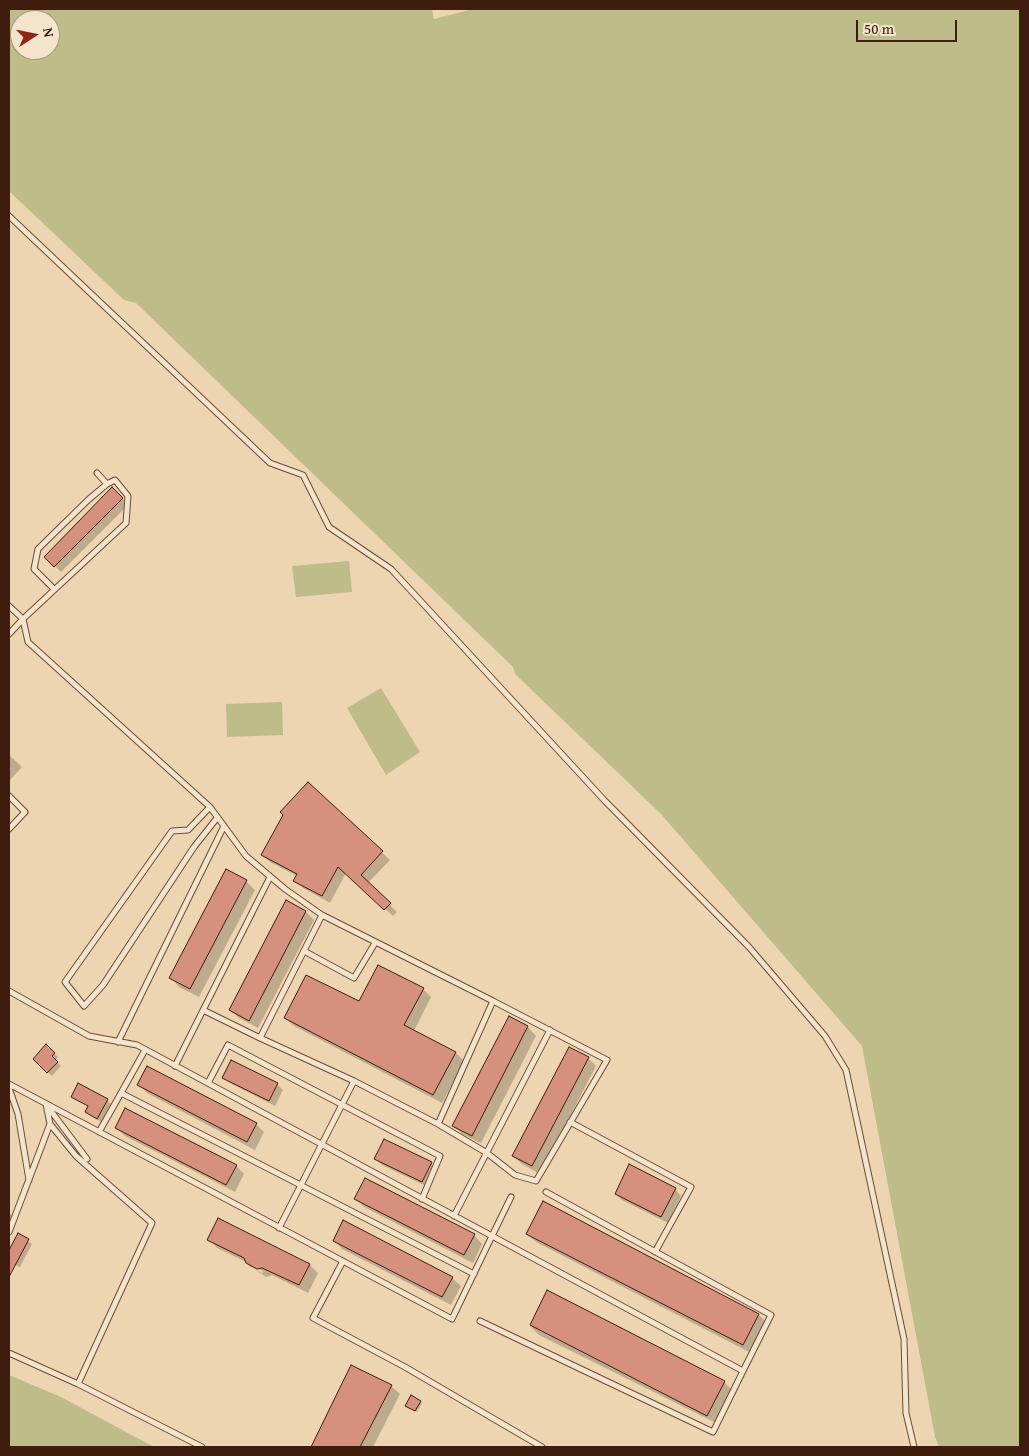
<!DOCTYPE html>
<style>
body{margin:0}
#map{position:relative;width:1029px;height:1456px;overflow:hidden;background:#eed5b1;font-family:"Gentium Book Plus",serif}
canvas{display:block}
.frame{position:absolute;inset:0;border:10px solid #3e1d0f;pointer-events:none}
.north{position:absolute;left:10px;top:10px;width:50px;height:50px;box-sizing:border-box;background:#f4e4cc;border:1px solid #ab9480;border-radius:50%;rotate:79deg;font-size:14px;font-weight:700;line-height:20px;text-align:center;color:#3e1d0f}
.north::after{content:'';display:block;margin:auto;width:18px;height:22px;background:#8f2418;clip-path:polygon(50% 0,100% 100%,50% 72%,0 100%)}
.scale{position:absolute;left:856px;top:20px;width:101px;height:22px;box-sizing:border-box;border:2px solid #3e1d0f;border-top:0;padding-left:6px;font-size:15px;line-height:18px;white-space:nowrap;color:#3e1d0f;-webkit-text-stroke:4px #f4e4cc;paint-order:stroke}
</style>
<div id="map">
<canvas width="1029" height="1456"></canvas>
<div class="frame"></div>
<div class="north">N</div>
<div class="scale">50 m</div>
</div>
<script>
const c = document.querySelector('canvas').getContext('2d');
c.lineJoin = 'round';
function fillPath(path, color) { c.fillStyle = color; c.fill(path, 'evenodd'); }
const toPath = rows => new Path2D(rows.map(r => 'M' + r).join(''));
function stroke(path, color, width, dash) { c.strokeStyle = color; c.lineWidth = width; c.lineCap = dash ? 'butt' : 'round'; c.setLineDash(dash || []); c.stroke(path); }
const green = toPath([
 [9,9,432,9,434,19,473,9,1020,9,1020,1447,939,1447,935,1437,862,1046,661,814,515,674,513,667,136,303,124,300,9,191],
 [20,20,50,20,50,50,20,50],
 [349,561,352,592,296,597,292,566],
 [381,688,420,752,386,775,347,708],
 [282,702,283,735,227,737,226,704],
 [9,1375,61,1397,154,1447,9,1447]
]);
const shadow = toPath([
 [118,494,128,505,61,572,46,557],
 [9,755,22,767,9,781],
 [308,783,390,860,368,883,397,912,393,916,346,873,330,903,303,888,295,881,297,876,270,862,262,854],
 [246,881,255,890,199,997,179,987,171,978],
 [306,912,314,920,258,1028,239,1018,230,1010],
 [423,989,431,997,414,1031,456,1053,464,1061,442,1103,294,1026,285,1018],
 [509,1018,528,1027,536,1036,481,1143,462,1134,454,1125],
 [46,1046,58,1057,55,1060,61,1066,52,1076,34,1059],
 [588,1058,596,1066,540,1174,522,1164,513,1156],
 [224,1077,277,1084,283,1090,275,1106,230,1083],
 [139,1085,256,1124,264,1132,255,1150,147,1093],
 [72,1096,107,1100,111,1104,101,1122,86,1112,89,1107],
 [117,1128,236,1166,244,1174,235,1192,125,1136],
 [376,1159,431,1163,437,1169,428,1187,382,1165],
 [675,1189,681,1196,668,1223,622,1200,616,1194],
 [356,1199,474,1235,482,1244,473,1263,364,1207],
 [9,1212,13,1217,9,1225],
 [218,1220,310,1265,318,1273,308,1293,272,1275,266,1277,253,1268,262,1273,263,1271,252,1265,252,1268,246,1262,217,1248,209,1239],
 [527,1234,759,1315,767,1323,751,1353,536,1242],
 [18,1235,32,1244,20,1267,9,1262,9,1253],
 [334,1240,452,1278,461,1286,451,1305,342,1249],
 [548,1292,724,1382,732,1390,716,1423,539,1335,530,1326],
 [352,1367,391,1386,400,1394,373,1447,312,1447],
 [412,1397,422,1403,417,1412,408,1407]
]);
const building = toPath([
 [112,487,123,498,54,567,44,557,112,487],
 [308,782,383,851,361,875,391,903,384,910,338,867,322,896,293,881,297,874,261,855,283,815,280,812,308,782],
 [226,869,247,880,190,989,169,978,226,869],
 [286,900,306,911,249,1021,229,1010,286,900],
 [378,965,424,988,404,1025,456,1052,433,1095,284,1018,306,975,359,1001,378,965],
 [509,1016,528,1026,472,1136,452,1126,509,1016],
 [46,1044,55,1053,52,1056,58,1062,47,1073,33,1059,46,1044],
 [569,1047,589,1057,532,1166,512,1156,569,1047],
 [231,1060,278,1083,269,1101,222,1078,231,1060],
 [147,1066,257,1123,247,1142,137,1085,147,1066],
 [78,1083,108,1099,97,1119,85,1112,88,1106,71,1097,78,1083],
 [125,1108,237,1165,226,1185,115,1128,125,1108],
 [384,1139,432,1162,422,1182,374,1159,384,1139],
 [629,1164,676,1188,661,1217,615,1194,629,1164],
 [365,1178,475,1234,464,1255,354,1199,365,1178],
 [543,1201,759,1314,743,1345,526,1234,543,1201],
 [218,1218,310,1264,299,1285,262,1268,257,1269,246,1263,244,1258,207,1240,218,1218],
 [343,1220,453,1277,442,1297,333,1241,343,1220],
 [18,1233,29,1239,9,1277,9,1250,18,1233],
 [547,1290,725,1381,707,1416,530,1325,547,1290],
 [351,1365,392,1385,360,1447,311,1447,351,1365],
 [411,1395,421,1401,415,1411,405,1406,411,1395]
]);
const lane = toPath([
 [9,216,270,463,303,475,329,527,391,569,605,801,749,947,825,1036,846,1070,904,1339,906,1413,914,1447],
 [97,473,107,484],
 [54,589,34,569,38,549,88,500,107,484,115,480,128,496,126,523,23,619,28,642,210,807,246,856,285,889,322,915,493,1001,438,1124,354,1081,279,1228],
 [9,606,23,619,9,634],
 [9,796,25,812,9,829],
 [210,807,188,830,172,831,65,982,84,1006,103,985,194,847,217,818],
 [322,915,260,1038,354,1081],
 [304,951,354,978,375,943],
 [9,991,89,1036,137,1045,492,1236,452,1319,9,1084],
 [203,1010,260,1038],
 [118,1042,224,826],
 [145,1050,121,1093,474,1274],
 [175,1066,270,877],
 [208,1083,228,1045,440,1156,422,1199],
 [9,1088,18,1114,29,1180],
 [48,1107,87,1159],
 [570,1122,691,1187,655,1252],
 [438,1124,487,1153,515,1175,536,1181,607,1060,493,1001],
 [99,1132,121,1093],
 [511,1197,492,1236,743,1371,771,1315,546,1192],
 [454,1216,550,1030],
 [9,1232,50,1124,46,1104],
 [343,1261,313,1318,405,1367,542,1447],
 [480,1321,713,1432,743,1371],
 [9,1353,78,1384,152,1223,76,1156,50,1124],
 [78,1384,202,1447]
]);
fillPath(green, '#bebc88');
fillPath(shadow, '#0003');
fillPath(building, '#d6917e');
stroke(building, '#3e1d0f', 1);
stroke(lane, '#6a4b38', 7);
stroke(lane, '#f4e4cc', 5);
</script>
